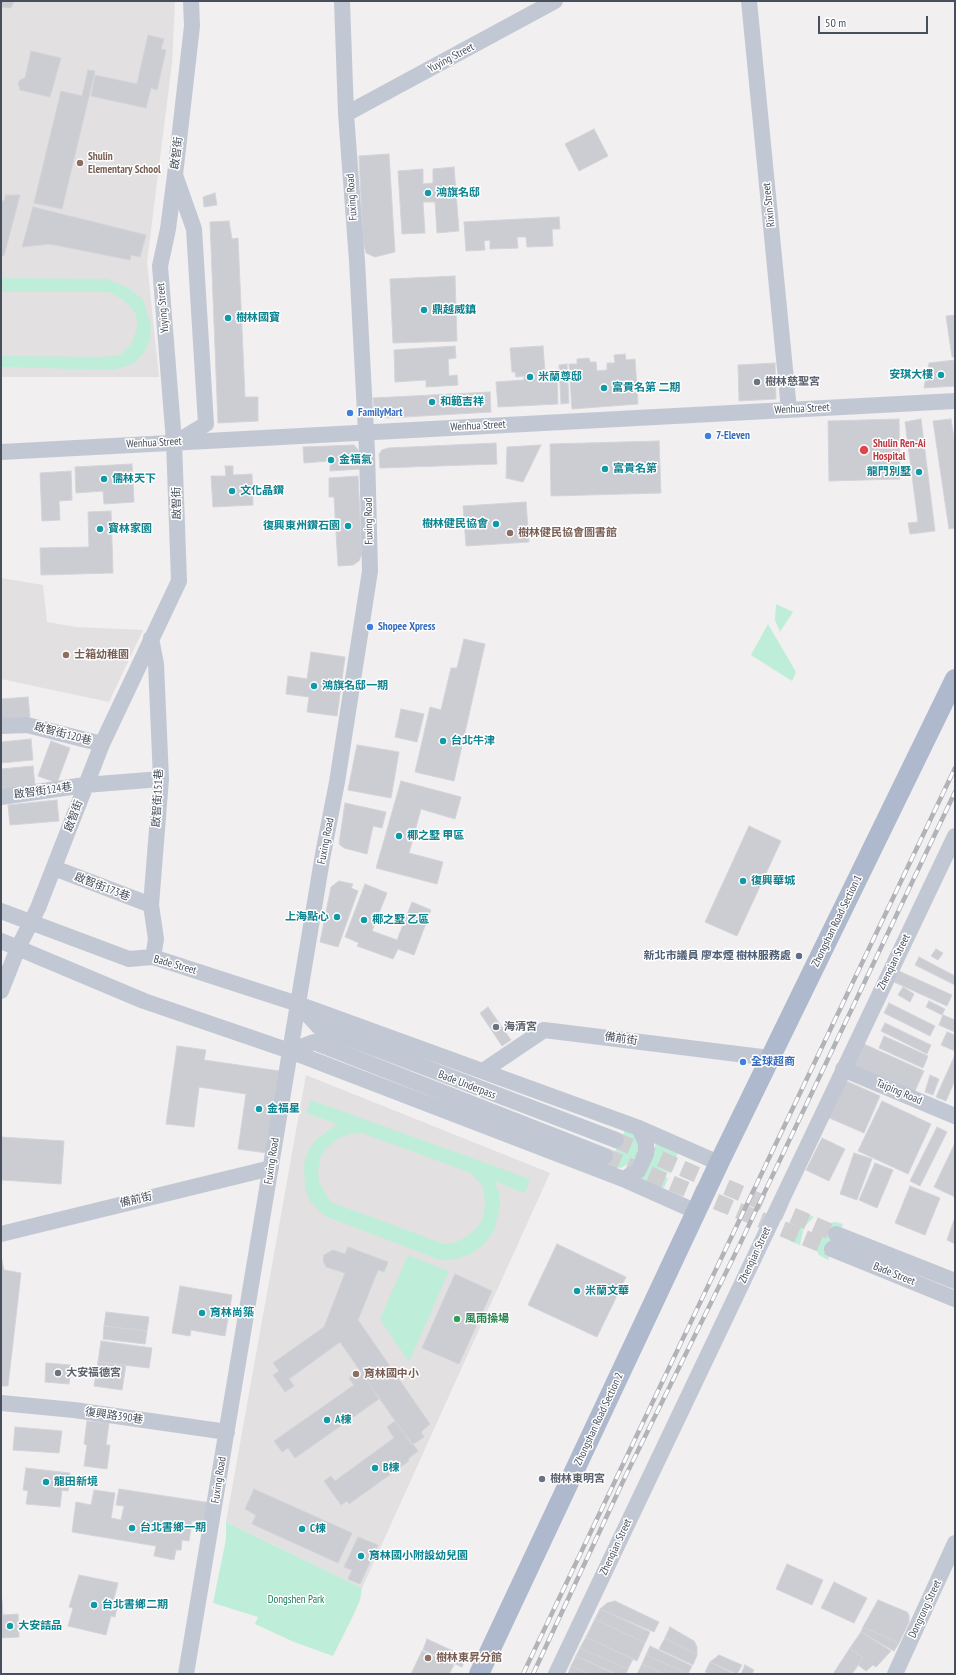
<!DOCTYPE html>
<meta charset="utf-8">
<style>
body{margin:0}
#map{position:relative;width:956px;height:1675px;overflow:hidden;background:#f1efef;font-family:"PT Sans Narrow",sans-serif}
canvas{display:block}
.frame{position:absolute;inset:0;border:2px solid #474e5c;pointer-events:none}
.scale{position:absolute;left:818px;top:16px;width:110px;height:18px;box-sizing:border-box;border:2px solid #474e5c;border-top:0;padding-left:5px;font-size:12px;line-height:14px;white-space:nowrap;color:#474e5c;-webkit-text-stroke:3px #fff;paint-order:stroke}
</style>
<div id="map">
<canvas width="956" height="1675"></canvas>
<div class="frame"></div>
<div class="scale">50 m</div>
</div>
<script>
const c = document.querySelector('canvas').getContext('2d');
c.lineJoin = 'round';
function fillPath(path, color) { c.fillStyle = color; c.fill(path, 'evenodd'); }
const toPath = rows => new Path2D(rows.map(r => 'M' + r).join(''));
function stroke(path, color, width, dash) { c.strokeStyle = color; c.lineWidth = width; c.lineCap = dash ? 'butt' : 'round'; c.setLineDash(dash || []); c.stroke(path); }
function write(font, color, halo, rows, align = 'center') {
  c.font = font + ' "PT Sans Narrow","Noto Sans TC",sans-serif'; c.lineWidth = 3; c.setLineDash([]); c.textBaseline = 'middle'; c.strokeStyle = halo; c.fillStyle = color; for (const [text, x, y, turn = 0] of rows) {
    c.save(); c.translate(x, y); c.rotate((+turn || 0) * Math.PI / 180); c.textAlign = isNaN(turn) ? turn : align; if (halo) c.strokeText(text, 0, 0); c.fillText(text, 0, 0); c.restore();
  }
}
const education = toPath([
 [1,1,175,1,172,63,147,262,159,377,1,377],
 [1,578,43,585,47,622,76,627,143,630,109,702,1,679],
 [306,1075,550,1173,362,1588,226,1522]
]);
const green = toPath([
 [1,278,107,279,128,288,143,300,151,325,150,339,144,353,133,364,113,370,1,367,1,356,104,357,120,355,132,343,138,325,135,313,130,306,122,299,108,292,1,292],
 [776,604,793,612,780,632,775,620],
 [768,624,796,672,792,681,751,655],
 [311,1100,530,1179,525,1193,494,1181,499,1192,500,1206,494,1231,485,1243,471,1254,456,1259,440,1260,325,1216,311,1203,305,1189,304,1164,308,1151,316,1140,337,1124,306,1113],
 [362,1133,471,1173,481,1184,484,1193,485,1205,483,1218,476,1229,466,1237,454,1243,444,1244,331,1202,319,1182,318,1171,320,1159,324,1150,339,1138,350,1134],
 [627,1126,635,1131,642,1148,637,1159,621,1168,608,1166],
 [657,1141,679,1150,670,1173,659,1169,656,1174,668,1178,664,1188,640,1178],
 [802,1212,814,1217,804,1227,800,1245,790,1241],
 [835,1222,843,1224,828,1260,819,1255,813,1245,816,1233,826,1224],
 [408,1255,449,1271,409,1362,380,1319],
 [226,1522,362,1588,360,1600,353,1616,333,1656,294,1642,255,1624,258,1617,213,1603,226,1539]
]);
const building = toPath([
 [1,1,14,1,11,8,1,7,1,1],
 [148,35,164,39,161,49,166,50,157,90,151,88,146,108,91,96,95,75,137,84,148,35],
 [31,51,61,58,50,97,20,90,19,86,18,83,20,80,25,78,31,51],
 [88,70,95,71,62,209,34,203,61,91,82,96,88,70],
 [594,129,608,156,579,171,565,144,594,129],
 [389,154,395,252,375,257,366,253,363,240,359,156,389,154],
 [454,167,459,231,437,233,435,202,423,202,425,233,402,234,398,171,423,169,423,184,433,183,433,169,454,167],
 [215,193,217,205,204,207,203,197,215,193],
 [6,195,20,195,4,256,1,255,1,201,4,201,6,195],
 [33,207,146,235,140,257,131,255,130,260,50,244,22,247,33,207],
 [559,217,560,229,552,229,553,246,527,247,526,237,517,237,518,248,490,249,490,240,484,241,485,250,466,251,464,222,559,217],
 [229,221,232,239,238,238,245,397,258,397,258,421,218,423,210,222,229,221],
 [455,276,457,341,393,343,390,279,455,276],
 [955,315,955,357,952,357,946,316,955,315],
 [455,346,456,358,448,359,449,376,457,375,458,385,426,387,426,380,395,382,394,350,455,346],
 [543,346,545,372,537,372,537,379,557,378,558,404,498,407,496,382,524,380,524,376,516,377,515,372,512,372,510,348,543,346],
 [625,354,626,360,635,359,638,404,572,409,569,364,577,364,577,359,589,358,590,362,596,362,597,371,607,370,607,363,615,363,614,355,625,354],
 [955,360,955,386,924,388,929,363,955,360],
 [775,363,776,399,739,401,738,365,775,363],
 [567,364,569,403,561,404,559,365,567,364],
 [490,392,491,412,387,418,377,415,374,407,373,398,490,392],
 [899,419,900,479,829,481,828,421,899,419],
 [921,419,935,531,910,534,908,523,918,522,905,422,921,419],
 [951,419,955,444,955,528,949,529,933,421,951,419],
 [659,441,661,493,551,496,550,444,659,441],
 [496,443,497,464,380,468,379,454,382,450,388,448,496,443],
 [354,445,359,451,360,469,330,471,330,461,304,463,303,447,354,445],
 [541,445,523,482,506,478,507,447,541,445],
 [132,464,134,502,104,504,103,491,76,493,75,467,132,464],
 [225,466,233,466,233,475,252,474,253,505,213,507,211,476,226,476,225,466],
 [71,471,72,500,59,501,60,520,42,521,40,473,71,471],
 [358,476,362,554,359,561,353,565,338,566,334,497,329,497,329,478,358,476],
 [526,502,529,542,466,546,463,506,526,502],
 [111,511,113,573,41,575,40,548,89,547,88,512,111,511],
 [464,639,485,644,454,781,415,772,430,707,441,710,451,668,457,668,464,639],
 [311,652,345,657,337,716,307,712,309,697,286,694,288,676,307,679,311,652],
 [28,697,30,717,1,720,1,699,28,697],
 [401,709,424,714,417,742,395,737,401,709],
 [31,739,33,760,1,763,1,742,31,739],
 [51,741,70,748,57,783,38,776,51,741],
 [357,745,399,752,391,798,348,790,357,745],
 [33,766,35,786,1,789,1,769,33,766],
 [401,781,461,797,455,819,421,809,409,853,443,862,437,884,376,868,401,781],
 [57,800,59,821,10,825,8,805,57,800],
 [345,803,386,812,382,828,373,826,367,854,344,848,339,844,345,803],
 [749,826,781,841,737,936,705,922,749,826],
 [339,881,353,884,351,888,358,891,338,947,320,942,331,887,339,881],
 [365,884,387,893,372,931,397,940,412,902,431,910,414,955,398,949,393,959,357,946,359,943,345,937,365,884],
 [936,949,943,953,938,960,931,956,936,949],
 [919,957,955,976,955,985,915,965,919,957],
 [899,971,952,995,947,1006,894,982,899,971],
 [903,987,914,994,910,1002,898,995,903,987],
 [929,1001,945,1009,942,1015,926,1007,929,1001],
 [889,1003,935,1026,930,1036,884,1013,889,1003],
 [488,1007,511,1040,502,1046,480,1013,488,1007],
 [943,1015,955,1020,955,1032,939,1025,943,1015],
 [885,1023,931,1045,927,1054,881,1031,885,1023],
 [947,1032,955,1035,955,1051,941,1045,947,1032],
 [884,1036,928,1056,923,1068,879,1048,884,1036],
 [864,1044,924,1071,914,1093,853,1066,864,1044],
 [177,1046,206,1050,204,1060,279,1071,267,1153,238,1149,246,1094,199,1087,194,1127,166,1124,177,1046],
 [954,1057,955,1080,946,1101,936,1097,954,1057],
 [930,1075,939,1079,933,1095,925,1092,930,1075],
 [844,1080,880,1096,864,1133,827,1117,844,1080],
 [882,1101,931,1124,908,1174,858,1151,882,1101],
 [937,1127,947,1132,920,1186,910,1181,937,1127],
 [1,1137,64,1141,61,1184,2,1180,1,1191,1,1137],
 [822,1138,845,1149,829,1181,806,1170,822,1138],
 [955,1143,955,1197,934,1187,955,1143],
 [854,1153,872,1159,857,1200,840,1194,854,1153],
 [875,1163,893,1170,877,1208,859,1200,875,1163],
 [910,1186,940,1198,925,1235,895,1223,910,1186],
 [955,1217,955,1244,947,1240,955,1217],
 [557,1244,626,1277,597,1337,528,1305,557,1244],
 [348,1247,388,1262,384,1272,378,1270,358,1320,430,1424,421,1432,424,1437,412,1445,340,1342,289,1379,294,1386,285,1392,273,1375,279,1371,273,1363,324,1327,345,1273,326,1267,323,1261,324,1255,333,1250,345,1254,348,1247],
 [1,1256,4,1270,21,1273,8,1386,1,1386,1,1256],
 [455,1274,492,1291,459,1364,422,1348,455,1274],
 [180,1286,232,1295,225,1336,191,1330,190,1336,172,1333,180,1286],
 [106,1312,149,1317,147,1331,104,1326,106,1312],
 [104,1326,147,1331,145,1344,103,1339,104,1326],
 [101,1341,152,1348,149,1368,98,1362,101,1341],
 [98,1362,126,1365,122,1390,94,1386,98,1362],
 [46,1363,71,1365,69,1384,45,1382,46,1363],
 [360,1370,379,1399,295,1458,288,1448,282,1452,274,1441,354,1385,349,1378,360,1370],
 [87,1421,109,1423,106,1445,110,1445,107,1469,84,1466,87,1445,84,1444,87,1421],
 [395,1421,418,1451,408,1459,409,1461,349,1504,347,1501,341,1505,324,1481,331,1476,335,1481,394,1438,387,1427,395,1421],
 [15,1427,62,1431,59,1453,13,1450,15,1427],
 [26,1468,70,1473,68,1491,62,1490,60,1507,26,1504,28,1491,23,1490,26,1468],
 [119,1489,211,1503,208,1524,192,1521,189,1541,182,1540,181,1550,176,1550,174,1560,154,1556,156,1546,72,1532,76,1502,91,1505,94,1490,115,1493,111,1518,121,1520,124,1506,116,1505,119,1489],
 [254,1489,352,1533,338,1563,252,1524,256,1515,245,1509,254,1489],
 [358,1537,378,1545,360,1584,348,1579,352,1570,344,1567,358,1537],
 [787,1564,823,1580,812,1605,776,1589,787,1564],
 [79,1575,118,1583,113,1602,118,1603,115,1617,111,1616,106,1635,68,1626,73,1608,69,1607,79,1575],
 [834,1582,867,1598,854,1623,821,1608,834,1582],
 [1,1599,2,1599,3,1615,18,1614,19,1637,1,1638,1,1599],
 [878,1600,907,1612,909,1615,909,1622,899,1643,863,1627,878,1600],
 [615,1601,659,1622,654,1632,600,1609,607,1603,615,1601],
 [600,1609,650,1632,645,1643,595,1619,600,1609],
 [595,1619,645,1643,637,1661,586,1637,595,1619],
 [670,1627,694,1641,697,1647,697,1655,665,1638,670,1627],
 [863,1627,899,1643,894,1651,861,1632,863,1627],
 [861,1632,891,1651,876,1667,873,1665,866,1671,858,1665,863,1658,850,1648,861,1632],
 [586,1637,633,1659,628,1669,580,1648,586,1637],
 [665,1638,697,1655,693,1665,659,1649,665,1638],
 [427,1639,466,1657,462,1667,423,1650,427,1639],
 [650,1646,692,1666,688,1674,646,1655,650,1646],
 [580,1648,628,1669,626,1674,617,1674,576,1656,580,1648],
 [850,1648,863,1658,852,1674,833,1674,850,1648],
 [422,1651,454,1665,449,1674,411,1674,422,1651],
 [646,1655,688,1674,664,1674,642,1664,646,1655],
 [719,1655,742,1665,737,1674,710,1662,719,1655],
 [576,1656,615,1674,589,1674,571,1666,576,1656],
 [710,1662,734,1674,709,1674,705,1672,710,1662],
 [642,1664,664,1674,637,1674,642,1664],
 [745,1665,754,1670,752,1674,741,1674,745,1665],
 [571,1666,589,1674,568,1674,571,1666]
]);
const minorTunnel = toPath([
 [616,1140,836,1234],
 [605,1156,832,1249]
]);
const minor = toPath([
 [749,1,789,410],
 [346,114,555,1],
 [178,441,206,424,194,229,175,175,192,26,191,1],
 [1,452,955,401],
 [151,638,156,664,161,779,151,905,156,939,153,957],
 [1,726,27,725,102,744],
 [1,797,85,785,161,779],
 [54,868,151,905],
 [1,911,129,959,153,957,298,1004,639,1128,719,1163],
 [1,941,144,1001,290,1051,623,1179,697,1212],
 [1,991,18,948,38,908,102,744,179,581,174,442,160,266,168,229,175,175],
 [299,1005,319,1027,616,1140],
 [290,1051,314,1042,605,1156],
 [843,1069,955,1116],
 [483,1071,544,1030,770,1058],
 [623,1179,638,1171,646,1154,646,1143,639,1128],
 [1,1234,271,1168],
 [836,1234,955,1281],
 [832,1249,955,1299],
 [1,1403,74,1410,227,1432],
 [186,1674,323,854,337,782,370,571,367,451,357,261,346,114,342,1],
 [556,1674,955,836],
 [895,1674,955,1543]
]);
const major = toPath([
 [479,1674,719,1163,955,679]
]);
const rail = toPath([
 [523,1674,955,768],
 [533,1674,626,1475,739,1246,955,792]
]);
const markers = [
 [80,163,4,"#8d6e63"],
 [428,193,4,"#0f9aa8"],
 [424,310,4,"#0f9aa8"],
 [228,318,4,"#0f9aa8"],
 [941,375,4,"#0f9aa8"],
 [530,377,4,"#0f9aa8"],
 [757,382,4,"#6b7280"],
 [604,388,4,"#0f9aa8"],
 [432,402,4,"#0f9aa8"],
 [350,413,4,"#3f7fe0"],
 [708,436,4,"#3f7fe0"],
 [864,450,5,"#e0444e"],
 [331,460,4,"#0f9aa8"],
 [605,469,4,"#0f9aa8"],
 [919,472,4,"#0f9aa8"],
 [104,479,4,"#0f9aa8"],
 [232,491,4,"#0f9aa8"],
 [496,524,4,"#0f9aa8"],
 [348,526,4,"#0f9aa8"],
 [100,529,4,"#0f9aa8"],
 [510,533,4,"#8d6e63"],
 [370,627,4,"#3f7fe0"],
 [66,655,4,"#8d6e63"],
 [314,686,4,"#0f9aa8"],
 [443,741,4,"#0f9aa8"],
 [399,836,4,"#0f9aa8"],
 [743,881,4,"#0f9aa8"],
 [337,917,4,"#0f9aa8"],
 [364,920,4,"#0f9aa8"],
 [799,956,4,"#5c6f8a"],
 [496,1027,4,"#6b7280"],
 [743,1062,4,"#3f7fe0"],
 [259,1109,4,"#0f9aa8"],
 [577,1291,4,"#0f9aa8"],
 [202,1313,4,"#0f9aa8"],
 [457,1319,4,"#2e9e5b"],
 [58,1373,4,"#6b7280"],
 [356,1374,4,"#8d6e63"],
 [327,1420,4,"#0f9aa8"],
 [375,1468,4,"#0f9aa8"],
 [542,1479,4,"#6b7280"],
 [46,1482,4,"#0f9aa8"],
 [132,1528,4,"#0f9aa8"],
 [302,1529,4,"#0f9aa8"],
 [361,1556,4,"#0f9aa8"],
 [94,1605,4,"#0f9aa8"],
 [10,1626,4,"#0f9aa8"],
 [428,1658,4,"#8d6e63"]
];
const streetNames = [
 ["Yuying Street",451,58,-28],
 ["啟智街",177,153,-83],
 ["Fuxing Road",352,197,-94],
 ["Rixin Street",769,205,-96],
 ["Yuying Street",163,308,-95],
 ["Wenhua Street",802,409,-3],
 ["Wenhua Street",478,426,-3],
 ["Wenhua Street",154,443,-3],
 ["啟智街",177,503,-92],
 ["Fuxing Road",369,521,-91],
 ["啟智街120巷",63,734,15],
 ["啟智街124巷",43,791,-8],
 ["啟智街151巷",158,798,-87],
 ["啟智街",74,816,-70],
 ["Fuxing Road",326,841,-79],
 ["啟智街173巷",102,887,21],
 ["Zhongshan Road Section 1",837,921,-64],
 ["Zhenqian Street",894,962,-64],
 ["Bade Street",175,965,16],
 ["備前街",621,1039,8],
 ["Bade Underpass",467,1085,21],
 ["Taiping Road",899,1092,23],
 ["Fuxing Road",272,1161,-81],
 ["備前街",136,1200,-13],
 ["Zhenqian Street",755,1255,-65],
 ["Bade Street",894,1274,22],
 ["復興路390巷",114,1416,8],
 ["Zhongshan Road Section 2",599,1419,-65],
 ["Fuxing Road",219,1480,-81],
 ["Zhenqian Street",616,1547,-65],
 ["Dongrong Street",925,1609,-65]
];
const educationNames = [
 ["Shulin",88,157],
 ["Elementary School",88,170],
 ["樹林健民協會圖書館",518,533],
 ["士箱幼稚園",74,655],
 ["育林國中小",364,1374],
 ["樹林東昇分館",436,1658]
];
const cultureNames = [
 ["鴻旗名邸",436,193],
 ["鼎越威鎮",432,310],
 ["樹林國寶",236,318],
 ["安琪大樓",933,375,"right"],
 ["米蘭尊邸",538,377],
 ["富貴名第 二期",612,388],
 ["和範吉祥",440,402],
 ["金福氣",339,460],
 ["富貴名第",613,469],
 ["龍門別墅",911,472,"right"],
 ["儒林天下",112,479],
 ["文化晶鑽",240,491],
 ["樹林健民協會",488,524,"right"],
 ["復興東州鑽石園",340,526,"right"],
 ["寶林家園",108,529],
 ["鴻旗名邸一期",322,686],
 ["台北牛津",451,741],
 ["椰之墅 甲區",407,836],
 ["復興華城",751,881],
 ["上海點心",329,917,"right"],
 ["椰之墅 乙區",372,920],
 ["金福星",267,1109],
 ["米蘭文華",585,1291],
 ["育林尚築",210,1313],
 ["A棟",335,1420],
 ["B棟",383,1468],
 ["龍田新境",54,1482],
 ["台北書鄉一期",140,1528],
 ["C棟",310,1529],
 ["育林國小附設幼兒園",369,1556],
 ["台北書鄉二期",102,1605],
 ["大安詰品",18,1626]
];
const worshipNames = [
 ["樹林慈聖宮",765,382],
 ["海清宮",504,1027],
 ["大安福德宮",66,1373],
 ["樹林東明宮",550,1479]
];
const shopNames = [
 ["FamilyMart",358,413],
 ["7-Eleven",716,436],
 ["Shopee Xpress",378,627],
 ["全球超商",751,1062]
];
const healthNames = [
 ["Shulin Ren-Ai",873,444],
 ["Hospital",873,457]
];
const serviceNames = [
 ["新北市議員 廖本煙 樹林服務處",791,956]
];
const leisureNames = [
 ["風雨操場",465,1319]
];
const parkNames = [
 ["Dongshen Park",296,1600]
];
fillPath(education, '#e2e0e1');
fillPath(green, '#beeed9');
fillPath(building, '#cccdd3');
stroke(building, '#d3d4da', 1);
stroke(minorTunnel, '#cfcfd2', 16, [16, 8]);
stroke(minor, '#c2c8d3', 16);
stroke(major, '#afb9cd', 20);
stroke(rail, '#b1b3b9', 4.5);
stroke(rail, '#fff', 3, [9]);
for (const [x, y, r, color] of markers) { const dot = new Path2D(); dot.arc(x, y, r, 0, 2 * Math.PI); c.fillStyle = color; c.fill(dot); stroke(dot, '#fff', 1.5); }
write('11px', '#474e5c', '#fff', streetNames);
write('bold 11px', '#785e54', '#fff', educationNames, 'left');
write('bold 11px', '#0d838f', '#fff', cultureNames, 'left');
write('bold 11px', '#5b616d', '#fff', worshipNames, 'left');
write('bold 11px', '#366cbe', '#fff', shopNames, 'left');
write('bold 11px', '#be3a42', '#fff', healthNames, 'left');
write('bold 11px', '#4e5e75', '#fff', serviceNames, 'right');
write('bold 11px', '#27864d', '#fff', leisureNames, 'left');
write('11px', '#197b5c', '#fff', parkNames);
</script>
